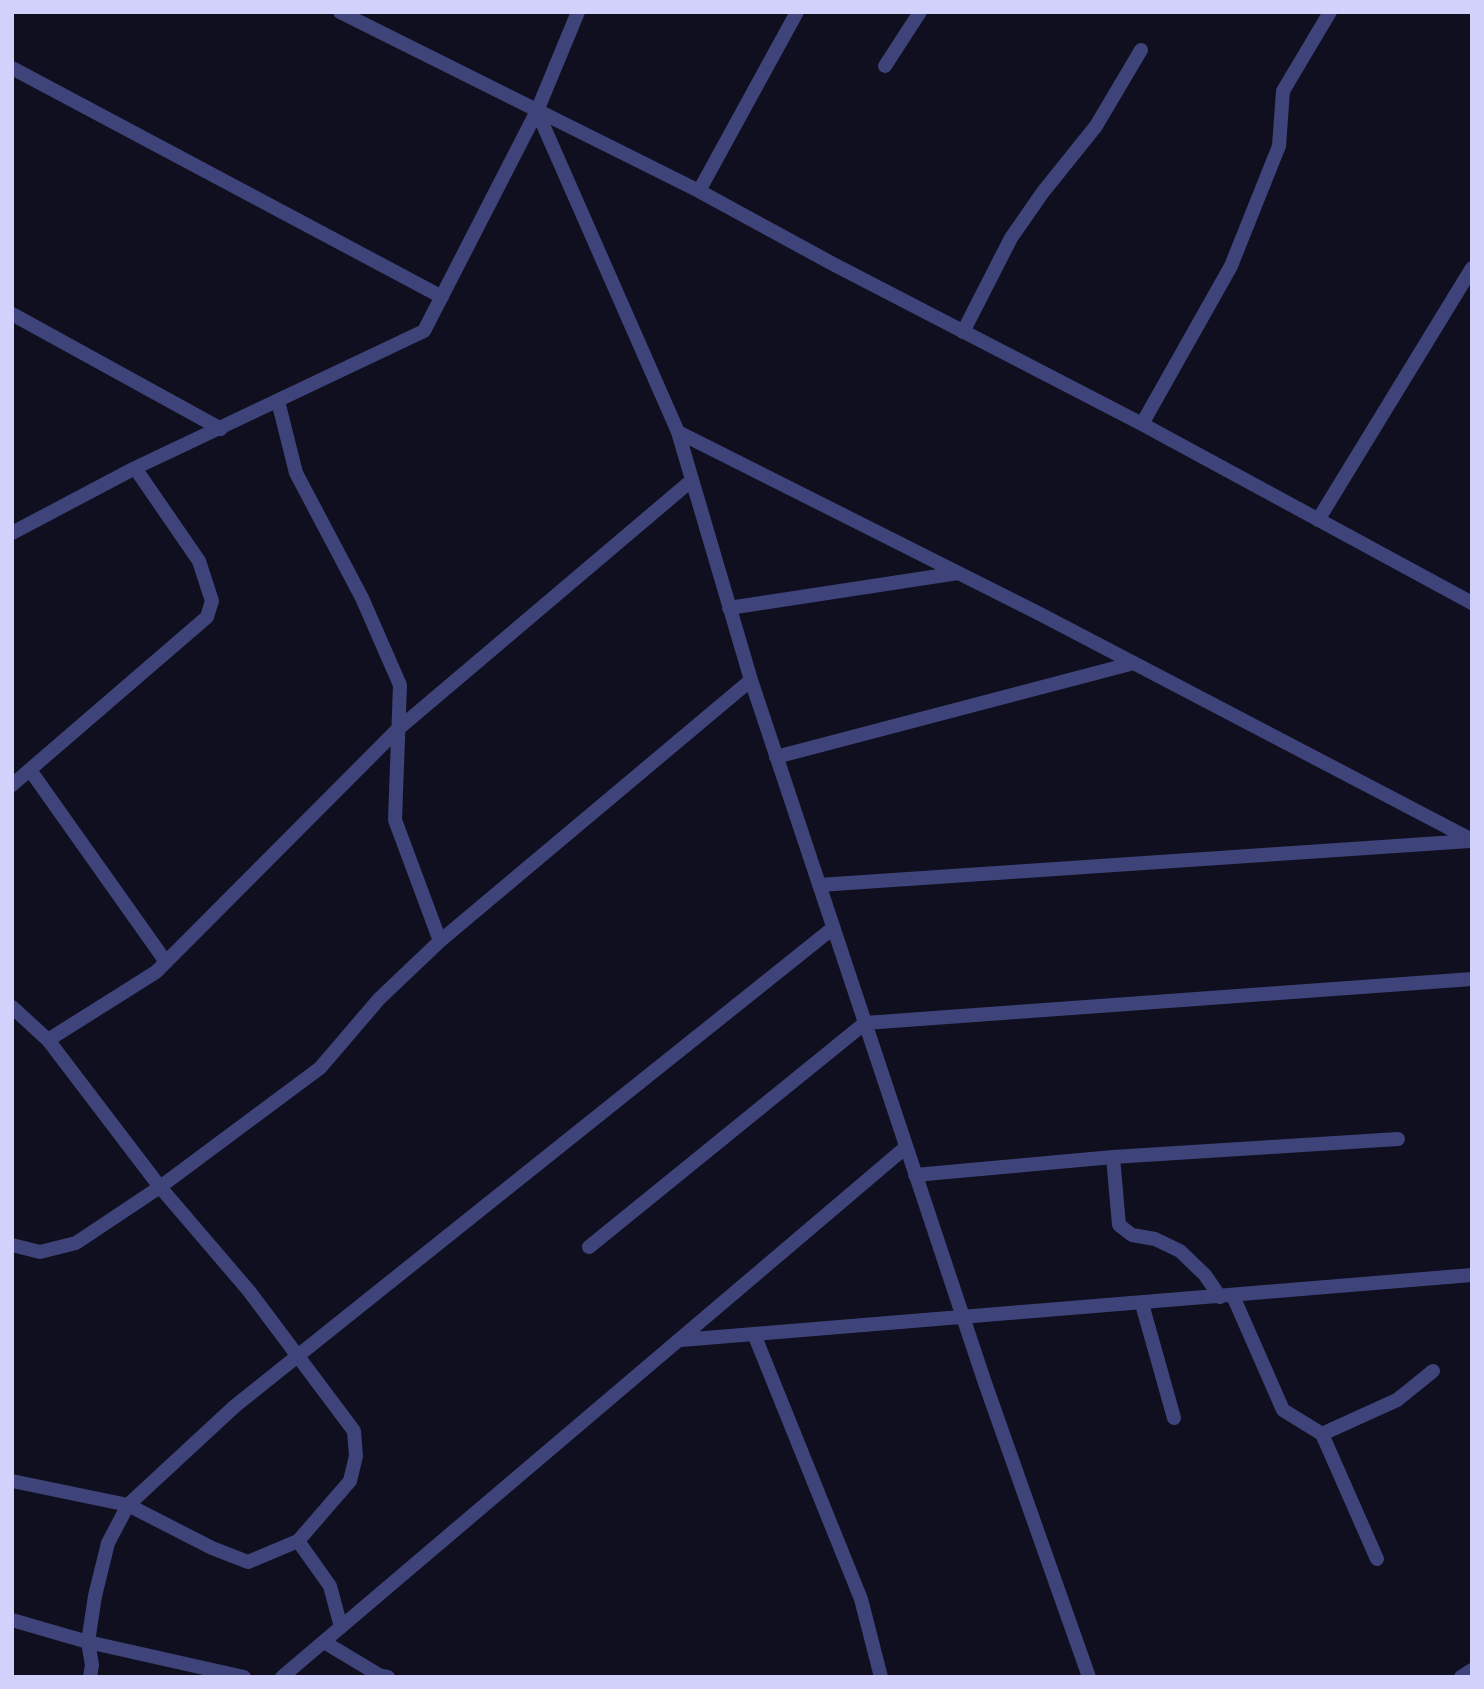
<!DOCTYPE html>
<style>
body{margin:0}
#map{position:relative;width:1484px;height:1689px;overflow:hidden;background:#0f0f1f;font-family:Figtree,sans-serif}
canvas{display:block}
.frame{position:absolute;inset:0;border:14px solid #d1d1fb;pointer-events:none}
</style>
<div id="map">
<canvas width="1484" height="1689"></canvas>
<div class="frame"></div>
</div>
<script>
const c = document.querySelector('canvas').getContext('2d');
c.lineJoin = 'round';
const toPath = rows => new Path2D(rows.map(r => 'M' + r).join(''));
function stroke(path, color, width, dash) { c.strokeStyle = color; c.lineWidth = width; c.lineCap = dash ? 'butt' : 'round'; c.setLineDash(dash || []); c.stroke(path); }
const minor = toPath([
 [340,12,699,191,833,264,1142,424,1472,603],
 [885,66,920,12],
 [12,68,442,297],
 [537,111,678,432,751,680,985,1383,1089,1677],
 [699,191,797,12],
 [12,314,221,429],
 [963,332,1011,238,1043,192,1096,126,1141,50],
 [1142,424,1231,266,1279,146,1283,91,1330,12],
 [678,432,1040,614,1472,840],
 [1318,520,1472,268],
 [12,533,135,468,424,331,537,111,578,12],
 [729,608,958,573],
 [776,757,1134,663],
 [30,770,166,962],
 [12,785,207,617,212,601,199,561,135,468],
 [819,885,1470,841],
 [440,941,751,680],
 [12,1007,48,1040,160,1187,249,1291,354,1431,356,1456,350,1481,298,1541,330,1586,341,1627],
 [48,1040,156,972,397,730,692,480],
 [1113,1157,1119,1225,1132,1235,1155,1239,1180,1251,1205,1275,1220,1297],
 [915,1175,1113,1157,1398,1139],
 [12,1245,40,1252,76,1243,160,1187,320,1068,379,999,440,941,395,820,400,685,362,598,296,473,278,401],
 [589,1247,865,1023,1472,979],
 [1233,1296,1283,1410,1322,1434,1377,1559],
 [1142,1304,1174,1418],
 [754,1334,861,1599,881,1677],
 [681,1340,1472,1275],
 [1322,1434,1397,1400,1433,1371],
 [12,1481,128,1505,212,1548,248,1562,298,1541],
 [12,1620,88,1642,244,1677],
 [324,1642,379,1675,388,1677],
 [90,1677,92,1665,88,1642,95,1596,108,1543,128,1505,235,1406,833,928],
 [282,1677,906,1147],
 [1461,1677,1472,1670]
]);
stroke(minor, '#3e4379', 14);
</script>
